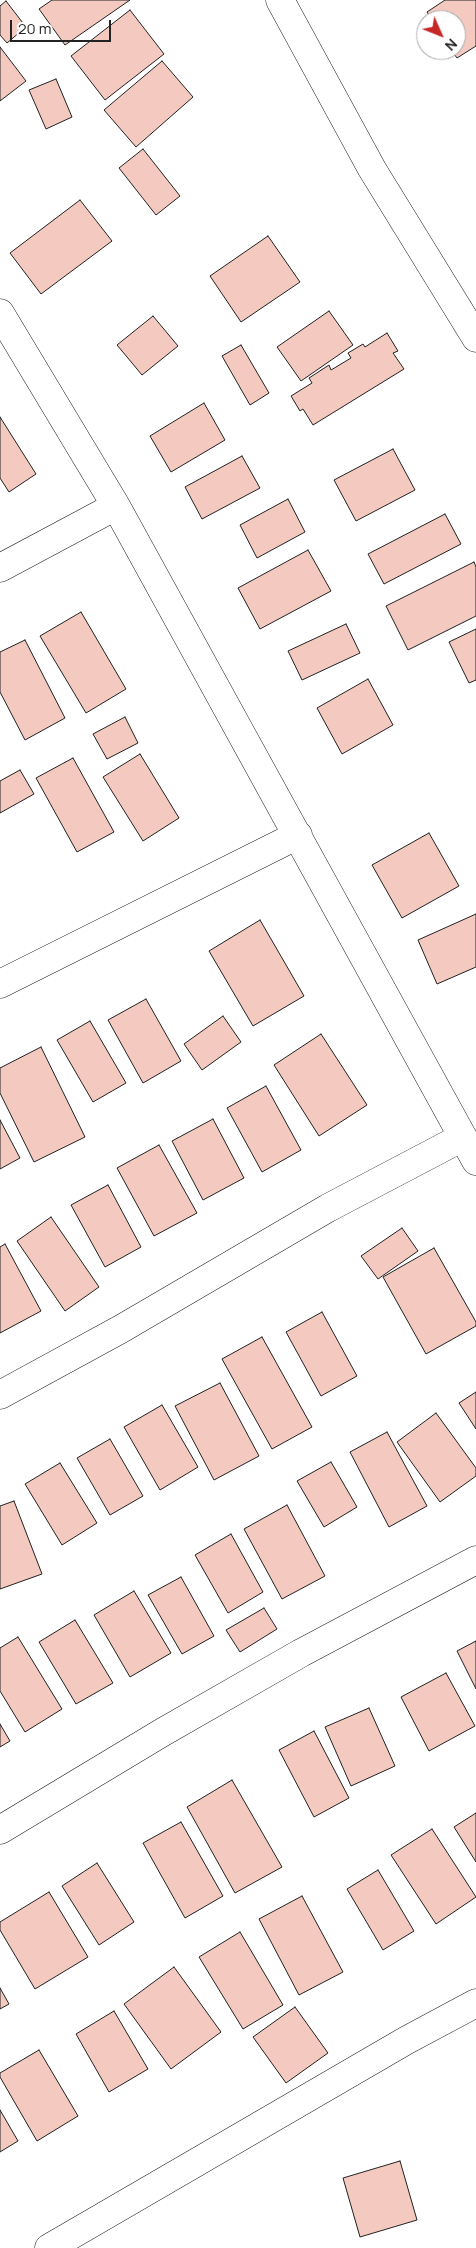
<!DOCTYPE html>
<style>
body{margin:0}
#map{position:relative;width:476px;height:2248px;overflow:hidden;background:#fff;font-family:Manrope,sans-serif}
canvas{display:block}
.north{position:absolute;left:416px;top:10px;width:50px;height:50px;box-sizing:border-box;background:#fff;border:1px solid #a7a7a7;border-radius:50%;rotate:134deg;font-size:14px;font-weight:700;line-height:20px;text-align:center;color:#222}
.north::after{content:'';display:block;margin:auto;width:18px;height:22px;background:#c62828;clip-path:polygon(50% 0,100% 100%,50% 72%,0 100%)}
.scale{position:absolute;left:10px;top:20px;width:101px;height:22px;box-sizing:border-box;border:2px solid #222;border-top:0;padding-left:6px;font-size:15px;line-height:18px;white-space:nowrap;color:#222;-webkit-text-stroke:4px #fff;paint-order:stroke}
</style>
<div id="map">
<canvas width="476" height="2248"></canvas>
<div class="north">N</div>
<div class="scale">20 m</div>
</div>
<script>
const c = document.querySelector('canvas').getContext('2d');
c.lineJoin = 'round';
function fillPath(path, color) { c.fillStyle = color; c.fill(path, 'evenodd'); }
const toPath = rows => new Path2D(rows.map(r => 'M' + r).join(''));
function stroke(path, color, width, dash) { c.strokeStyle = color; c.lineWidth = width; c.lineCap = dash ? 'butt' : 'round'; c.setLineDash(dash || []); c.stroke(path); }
const building = toPath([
 [52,0,130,0,65,45,39,9,52,0],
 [445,0,476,0,476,46,457,58,451,50,456,50,456,20,432,20,427,12,445,0],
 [6,1,26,27,7,43,0,35,0,6,6,1],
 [130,10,164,54,105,100,71,56,130,10],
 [0,47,26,81,0,101,0,47],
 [162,61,193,97,136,147,104,110,162,61],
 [56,79,72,117,46,129,29,90,56,79],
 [143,149,180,196,156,215,119,168,143,149],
 [80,200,112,241,41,294,10,253,80,200],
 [268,236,300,282,241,322,210,276,268,236],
 [329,311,353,345,301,381,277,347,329,311],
 [153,316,178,346,142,375,117,345,153,316],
 [387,333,398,351,393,353,404,369,313,425,303,409,300,411,291,396,312,383,309,378,329,365,331,370,351,358,348,353,363,344,365,347,387,333],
 [241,345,269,393,250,405,222,356,241,345],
 [204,403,225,440,171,472,150,436,204,403],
 [0,417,36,474,9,492,0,478,0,417],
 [393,449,415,490,356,521,334,480,393,449],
 [242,456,260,488,202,519,185,487,242,456],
 [288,499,305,532,257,558,240,525,288,499],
 [445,514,461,544,384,584,368,554,445,514],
 [308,550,331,591,260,629,238,588,308,550],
 [474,562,476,567,476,616,408,650,386,606,474,562],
 [81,612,126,689,86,713,40,636,81,612],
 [346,624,360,653,302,680,288,651,346,624],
 [476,629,476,680,469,683,449,642,476,629],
 [25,640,65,718,25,740,0,692,0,652,25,640],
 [368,679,393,725,342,754,317,708,368,679],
 [125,717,138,743,107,759,93,734,125,717],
 [140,754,179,818,143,841,103,777,140,754],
 [73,758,114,832,77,852,36,778,73,758],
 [20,770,34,794,0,813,0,781,20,770],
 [429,833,459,886,402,918,372,865,429,833],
 [476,914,476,967,437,984,418,940,476,914],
 [260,920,304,996,253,1026,209,951,260,920],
 [146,999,181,1061,143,1083,108,1020,146,999],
 [223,1016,241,1042,202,1070,184,1044,223,1016],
 [90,1021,126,1083,93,1102,57,1040,90,1021],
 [321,1034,367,1105,319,1136,274,1065,321,1034],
 [41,1047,85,1137,34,1162,0,1093,0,1068,41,1047],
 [266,1086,301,1150,262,1172,227,1108,266,1086],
 [213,1119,244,1178,203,1200,172,1141,213,1119],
 [0,1120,20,1158,0,1169,0,1120],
 [159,1145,197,1213,154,1236,117,1168,159,1145],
 [108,1185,141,1247,105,1267,71,1205,108,1185],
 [51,1217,99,1287,65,1311,17,1241,51,1217],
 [402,1228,418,1251,378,1279,361,1256,402,1228],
 [5,1244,41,1311,0,1333,0,1247,5,1244],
 [434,1248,476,1322,476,1326,426,1354,383,1277,434,1248],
 [322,1312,357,1376,321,1396,286,1332,322,1312],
 [262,1337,312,1427,272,1449,222,1359,262,1337],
 [220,1383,259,1456,214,1480,175,1406,220,1383],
 [476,1392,476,1429,459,1403,476,1392],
 [162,1405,198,1467,160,1490,124,1427,162,1405],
 [436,1413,476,1468,476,1476,440,1502,397,1442,436,1413],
 [387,1432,427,1506,389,1527,350,1452,387,1432],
 [110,1439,143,1496,110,1515,77,1458,110,1439],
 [331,1462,357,1507,324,1527,297,1481,331,1462],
 [60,1463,97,1523,62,1545,25,1484,60,1463],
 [14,1501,42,1574,0,1589,0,1506,14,1501],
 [287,1505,325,1576,282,1599,244,1529,287,1505],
 [231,1534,263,1592,228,1613,195,1555,231,1534],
 [181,1577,214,1636,182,1654,148,1595,181,1577],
 [134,1591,171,1653,130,1677,94,1615,134,1591],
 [264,1608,277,1629,240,1652,226,1630,264,1608],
 [75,1620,113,1683,76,1704,39,1642,75,1620],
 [18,1637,62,1709,25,1732,0,1691,0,1648,18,1637],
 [476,1641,476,1689,457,1651,476,1641],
 [446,1673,475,1726,429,1751,401,1697,446,1673],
 [369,1708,395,1766,351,1786,325,1727,369,1708],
 [0,1724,10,1741,0,1747,0,1724],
 [314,1731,349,1798,314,1817,279,1750,314,1731],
 [232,1780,282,1867,235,1893,187,1807,232,1780],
 [476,1813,476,1862,454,1827,476,1813],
 [181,1822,223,1896,185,1918,143,1843,181,1822],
 [432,1829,476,1897,436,1924,391,1855,432,1829],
 [97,1863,134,1922,99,1945,62,1886,97,1863],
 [378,1870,414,1931,383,1950,347,1889,378,1870],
 [49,1892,88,1957,35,1989,0,1930,0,1922,49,1892],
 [302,1896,343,1972,299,1995,259,1919,302,1896],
 [240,1932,283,2005,243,2029,199,1957,240,1932],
 [174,1967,221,2032,171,2069,124,2004,174,1967],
 [0,1988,9,2004,0,2009,0,1988],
 [295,2007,328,2053,286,2083,253,2037,295,2007],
 [114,2011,148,2069,109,2092,76,2034,114,2011],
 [39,2050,78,2116,37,2141,0,2077,0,2073,39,2050],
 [0,2110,18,2141,0,2152,0,2110],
 [400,2161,417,2220,360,2237,343,2178,400,2161]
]);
const street = toPath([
 [280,0,372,169,476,338],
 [0,313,116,506,476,1161],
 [0,568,116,506],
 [0,984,298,835],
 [0,1395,121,1329,328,1208,463,1137],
 [0,1830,163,1732,301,1653,476,1560]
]);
const secondary = toPath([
 [49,2248,407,2040,476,2003]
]);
fillPath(building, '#f3c9c0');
stroke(building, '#222', 1);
stroke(street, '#222', 29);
stroke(secondary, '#222', 29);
stroke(street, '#fff', 28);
stroke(secondary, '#fff', 28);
</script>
